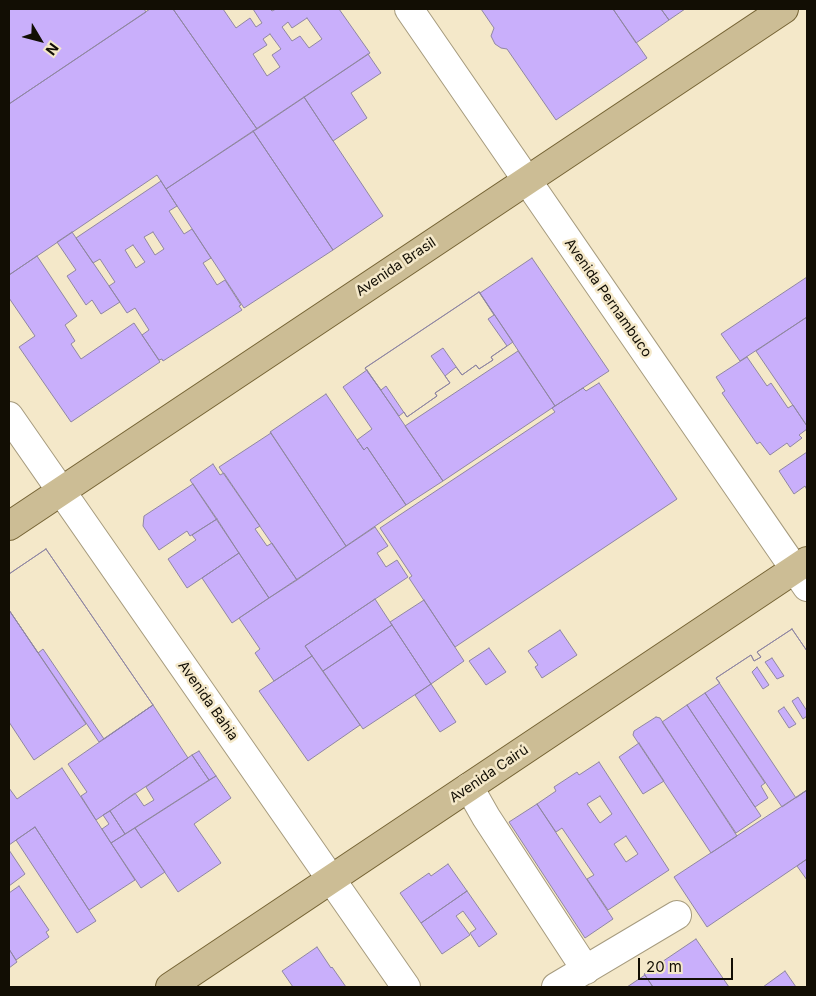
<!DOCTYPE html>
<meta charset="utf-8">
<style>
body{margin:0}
#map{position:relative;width:816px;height:996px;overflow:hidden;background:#f4e8c9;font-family:Inter,sans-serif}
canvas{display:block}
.frame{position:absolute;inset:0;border:10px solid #120e04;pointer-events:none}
.north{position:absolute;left:15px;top:15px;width:50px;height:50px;-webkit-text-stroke:4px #f4e8c9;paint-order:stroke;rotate:127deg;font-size:14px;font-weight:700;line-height:20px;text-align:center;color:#120e04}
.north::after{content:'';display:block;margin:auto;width:18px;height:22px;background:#120e04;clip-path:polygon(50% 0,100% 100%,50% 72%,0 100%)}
.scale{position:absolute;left:638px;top:958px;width:95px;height:22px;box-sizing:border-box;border:2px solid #120e04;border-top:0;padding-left:6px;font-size:15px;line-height:18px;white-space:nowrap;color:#120e04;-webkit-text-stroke:4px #f4e8c9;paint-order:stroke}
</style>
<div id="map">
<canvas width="816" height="996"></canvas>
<div class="frame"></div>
<div class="north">N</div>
<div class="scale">20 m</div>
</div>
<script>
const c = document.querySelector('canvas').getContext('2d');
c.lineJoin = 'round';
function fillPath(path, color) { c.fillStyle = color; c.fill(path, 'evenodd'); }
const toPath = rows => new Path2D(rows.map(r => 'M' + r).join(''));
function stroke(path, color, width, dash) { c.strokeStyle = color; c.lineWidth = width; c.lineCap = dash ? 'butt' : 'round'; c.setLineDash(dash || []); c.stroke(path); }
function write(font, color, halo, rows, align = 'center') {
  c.font = font + ' Inter,sans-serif'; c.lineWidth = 5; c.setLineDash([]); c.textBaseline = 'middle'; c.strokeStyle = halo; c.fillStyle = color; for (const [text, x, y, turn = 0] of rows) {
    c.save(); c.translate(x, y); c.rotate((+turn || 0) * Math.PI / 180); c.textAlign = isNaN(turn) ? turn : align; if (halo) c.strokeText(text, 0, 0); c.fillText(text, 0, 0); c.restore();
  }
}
const building = toPath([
 [9,9,144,9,146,12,9,104,9,9],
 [150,9,173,9,257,129,166,189,157,175,9,275,9,104,150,9],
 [173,9,223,9,236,28,250,18,256,27,262,23,253,9,270,9,272,11,276,9,339,9,370,53,257,129,173,9],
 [307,18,322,39,309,48,300,36,292,41,282,27,288,22,292,28,307,18],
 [270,34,281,49,272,55,280,67,267,76,253,54,267,45,263,39,270,34],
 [481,9,613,9,647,58,556,120,507,49,501,48,495,44,491,36,494,28,481,9],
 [613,9,661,9,669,20,636,43,613,9],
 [661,9,685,9,669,20,661,9],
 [368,54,381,73,351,93,367,118,333,141,304,97,368,54],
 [304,97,383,216,333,250,253,131,304,97],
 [253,131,333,250,244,308,166,189,253,131],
 [161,181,177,206,169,211,184,234,192,229,211,258,203,263,217,285,225,280,241,305,239,306,242,310,163,361,162,359,159,360,142,335,149,330,135,308,127,313,109,286,115,282,100,259,93,263,76,238,161,181],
 [153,232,164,249,155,255,144,237,153,232],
 [133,245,145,262,136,268,125,250,133,245],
 [72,232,120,302,101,314,92,300,86,305,67,276,76,270,57,242,72,232],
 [37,256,77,316,65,325,75,341,71,344,81,359,134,323,160,362,71,422,19,347,35,336,9,298,9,275,37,256],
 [532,258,609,371,555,406,480,293,532,258],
 [807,277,807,317,740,361,721,334,807,277],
 [479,292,513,342,491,357,493,360,479,369,476,365,462,375,456,367,445,376,450,383,435,393,437,396,407,417,404,412,399,416,365,368,479,292],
 [479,292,494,315,488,319,507,346,491,357,493,360,479,369,476,365,462,375,443,348,431,356,450,383,435,393,437,396,407,417,386,386,381,390,365,368,479,292],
 [807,317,807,426,756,351,807,317],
 [518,351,555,406,443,481,405,426,518,351],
 [747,357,767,386,771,383,788,408,793,405,807,426,807,429,799,435,802,438,790,447,787,443,770,455,760,442,757,444,722,393,725,391,716,377,747,357],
 [367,370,443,481,406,505,367,447,364,450,357,440,372,429,343,387,367,370],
 [599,383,677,499,455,647,409,578,412,576,380,528,555,412,552,408,583,388,586,391,599,383],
 [326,394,364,450,367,447,406,505,346,546,270,432,326,394],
 [271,433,346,546,297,580,219,467,271,433],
 [807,452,807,490,805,486,794,494,779,471,807,452],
 [213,464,220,475,224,473,260,526,255,529,267,546,272,543,297,580,269,598,190,480,213,464],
 [193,484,217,519,190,536,187,531,159,550,143,526,144,516,193,484],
 [217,519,239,553,187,588,168,559,196,540,192,535,217,519],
 [375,527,388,546,377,553,386,567,397,560,408,577,305,646,312,656,274,681,255,653,260,649,239,618,375,527],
 [46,549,153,705,104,739,43,649,38,653,9,610,9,574,46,549],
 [46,549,153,705,99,742,9,610,9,574,46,549],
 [239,553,269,598,232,623,202,578,239,553],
 [375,599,392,625,323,671,305,646,375,599],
 [424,600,464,661,431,684,390,622,424,600],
 [9,610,86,724,34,760,9,722,9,610],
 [392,625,431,684,363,729,323,671,392,625],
 [792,629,807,651,807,711,798,697,792,701,803,719,807,716,807,790,796,798,716,678,751,655,754,661,761,657,757,652,792,629],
 [772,658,784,676,777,679,765,662,772,658],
 [757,667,769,685,763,689,752,672,757,667],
 [784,707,796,724,789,728,778,711,784,707],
 [792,629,807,651,807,790,782,807,705,693,720,683,716,678,751,655,754,661,761,657,757,652,792,629],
 [560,630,577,655,542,678,535,667,538,665,528,651,560,630],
 [489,648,506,672,486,685,469,661,489,648],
 [312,656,360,725,308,761,259,691,312,656],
 [431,684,456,722,440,732,415,695,431,684],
 [705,693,765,783,761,786,768,798,755,807,687,705,705,693],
 [153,705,188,758,96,820,81,796,87,792,68,764,153,705],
 [687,705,761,816,736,833,662,722,687,705],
 [656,717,660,718,737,836,711,853,633,735,634,731,656,717],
 [639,743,664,781,643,794,619,757,639,743],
 [199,751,216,776,209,780,192,755,199,751],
 [192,755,209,780,125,834,110,811,135,793,144,806,154,800,146,787,192,755],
 [599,762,669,870,608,910,587,879,594,875,562,828,556,832,537,804,556,791,554,787,577,772,579,775,599,762],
 [600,796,612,814,600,823,587,804,600,796],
 [626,836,638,854,626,862,614,844,626,836],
 [62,768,135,880,89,910,35,827,9,845,9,788,17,799,62,768],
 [216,776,231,798,194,824,221,863,178,892,135,828,216,776],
 [807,790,807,859,707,927,674,877,807,790],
 [537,804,613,919,585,938,509,822,537,804],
 [110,811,125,834,111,843,102,829,109,824,103,815,110,811],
 [35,827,96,921,77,933,16,840,35,827],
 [135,828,165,872,141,888,111,843,135,828],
 [9,850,25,874,9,886,9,850],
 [807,859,807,880,797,866,807,859],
 [448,864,467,891,421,923,400,893,429,873,431,876,448,864],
 [19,886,49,930,46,932,49,937,16,960,9,949,9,893,19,886],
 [467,891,497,934,479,947,470,933,476,929,463,911,456,916,470,935,442,954,421,923,467,891],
 [696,939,729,987,653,987,644,974,696,939],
 [317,947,331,968,332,967,346,987,293,987,282,971,317,947],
 [9,949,17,962,9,968,9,949],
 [785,971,796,987,763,987,785,971],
 [645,975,653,987,627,987,645,975]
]);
const minor = toPath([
 [409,9,807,587],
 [9,416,406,987],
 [469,787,486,817,586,970],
 [556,987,677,915]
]);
const major = toPath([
 [9,526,784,9],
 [170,987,807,561]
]);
const streetNames = [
 ["Avenida Brasil",396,267,-34],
 ["Avenida Pernambuco",608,298,55],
 ["Avenida Bahia",208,701,55],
 ["Avenida Cairú",489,774,-34]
];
fillPath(building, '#c9affb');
stroke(building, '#8f86a2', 1);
stroke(minor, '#a69b7e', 30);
stroke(major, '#756334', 30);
stroke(minor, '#fff', 28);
stroke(major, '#ccbd95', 28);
write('14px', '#120e04', '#f4e8c9', streetNames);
</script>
